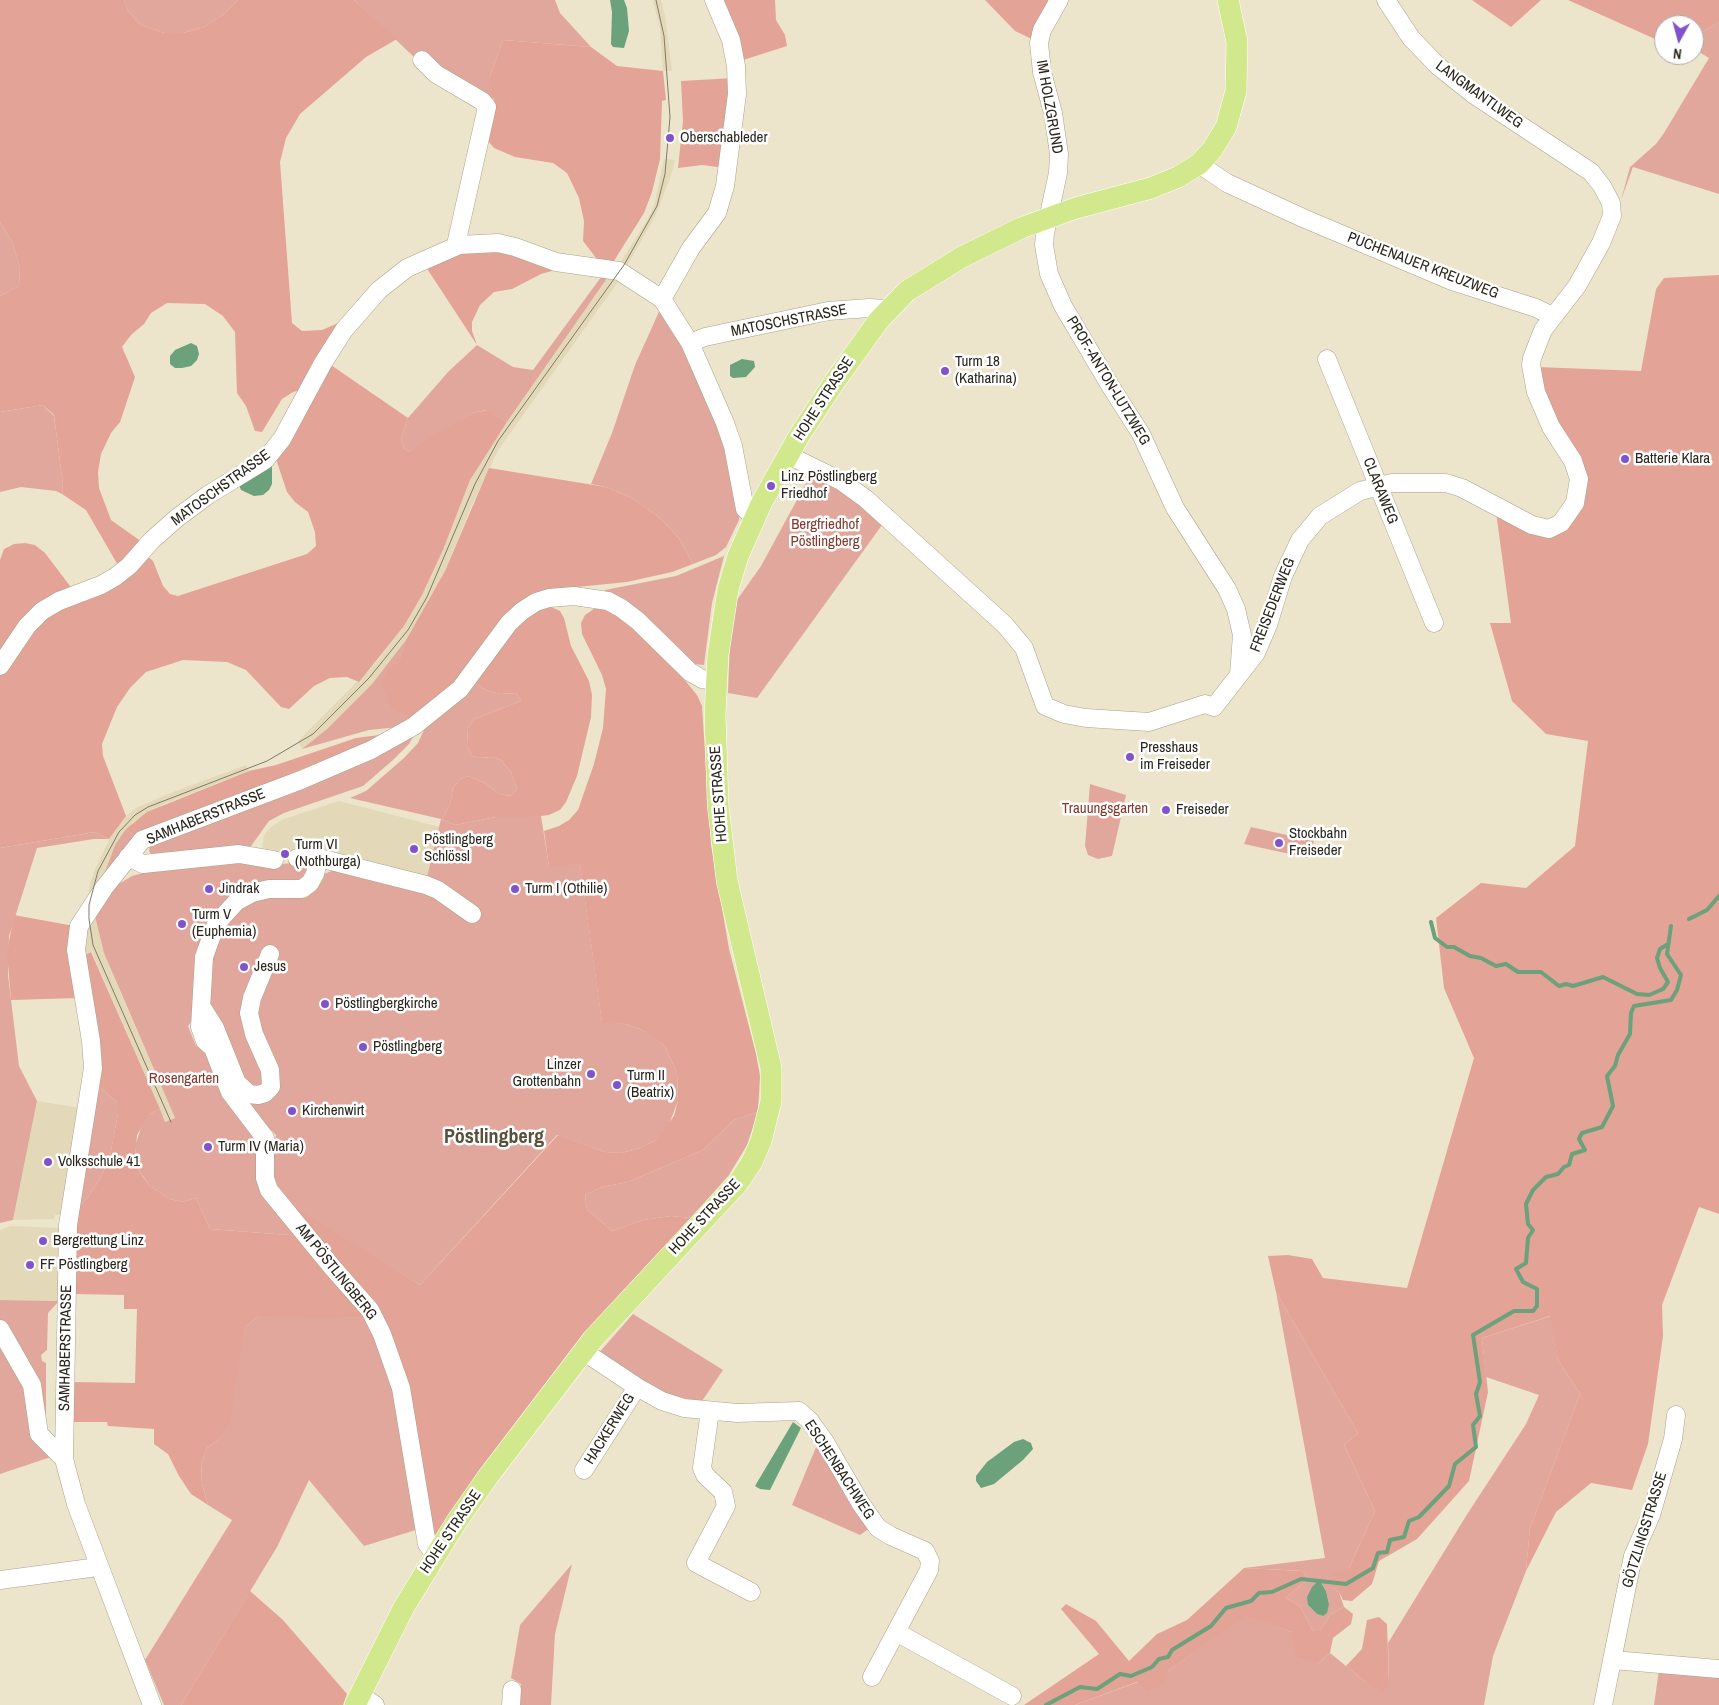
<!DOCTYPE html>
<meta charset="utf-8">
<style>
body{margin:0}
#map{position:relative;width:1719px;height:1705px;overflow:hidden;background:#ede4cc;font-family:"Archivo Narrow",sans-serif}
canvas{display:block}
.north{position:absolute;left:1654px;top:15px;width:50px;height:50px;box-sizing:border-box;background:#fff;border:1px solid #a9a8a4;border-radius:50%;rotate:187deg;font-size:14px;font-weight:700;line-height:20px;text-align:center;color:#28251c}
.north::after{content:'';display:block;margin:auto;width:18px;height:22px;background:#8252ca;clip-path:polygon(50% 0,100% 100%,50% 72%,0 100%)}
</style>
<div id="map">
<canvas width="1719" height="1705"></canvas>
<div class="north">N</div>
</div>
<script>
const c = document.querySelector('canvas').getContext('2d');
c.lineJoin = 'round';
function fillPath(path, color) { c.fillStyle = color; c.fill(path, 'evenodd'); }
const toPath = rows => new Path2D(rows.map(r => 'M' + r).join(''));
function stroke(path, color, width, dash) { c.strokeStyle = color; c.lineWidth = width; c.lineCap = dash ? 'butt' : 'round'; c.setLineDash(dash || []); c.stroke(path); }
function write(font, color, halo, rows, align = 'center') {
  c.font = font + ' "Archivo Narrow",sans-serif'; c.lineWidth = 5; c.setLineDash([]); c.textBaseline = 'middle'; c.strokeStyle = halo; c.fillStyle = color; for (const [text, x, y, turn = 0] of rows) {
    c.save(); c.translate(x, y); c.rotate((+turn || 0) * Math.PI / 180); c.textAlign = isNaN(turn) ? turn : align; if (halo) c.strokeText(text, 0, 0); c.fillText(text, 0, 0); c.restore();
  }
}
const built = toPath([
 [653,0,661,0,665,16,672,71,663,71,660,30],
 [664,159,675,160,671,175,655,217,625,269,618,266,645,224,654,206],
 [610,274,622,276,499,449,474,500,445,571,406,640,372,684,327,729,302,749,298,741,374,665,404,626,422,595,443,550,470,480,483,457],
 [246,765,249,771,164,804,133,822,115,845,96,896,87,906,90,883,96,867,113,832,126,816,138,807,168,794],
 [339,801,440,827,427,876,326,850,280,852,262,848,264,835,271,827,284,819],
 [94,912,115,980,175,1118,165,1122,92,952,82,957,81,941],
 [37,1101,81,1108,63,1215,55,1215,54,1219,13,1220],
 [11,1226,60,1228,59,1301,0,1300,0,1230]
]);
const green = toPath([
 [124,0,238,0,223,15,204,27,183,33,164,33,141,25,128,11],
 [354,0,555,0,560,13,591,47,503,40,489,79,494,98,482,108,434,76],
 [1719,22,1719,194,1633,167,1621,200,1630,167,1656,144,1664,133,1709,58,1694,49,1694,37],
 [0,222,12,242,20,267,19,286,0,296],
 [604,273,610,274,507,422,486,410,473,413,409,452,404,448,401,439,408,418,448,372,477,345,513,367,533,370],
 [662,305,716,409,740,510,739,520,726,547,716,555,693,564,679,538,661,519,634,499,606,487,591,484,612,433,635,365],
 [43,405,54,416,63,485,62,494,56,491,21,487,0,492,0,412],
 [810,476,820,477,859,502,882,525,757,698,728,693,730,639,737,600,761,566],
 [724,556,712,603,704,665,693,664,605,593,605,590,676,576],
 [406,640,400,659,390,667,412,718,399,727,369,730,302,749,327,729,372,684],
 [473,682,488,691,501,694,516,693,521,701,474,719,468,728,467,746,472,756,479,758,492,757,501,760,511,772,517,789,511,796,499,794,485,783,468,776,460,779,453,788,450,805,442,819,455,825,496,817,541,816,549,866,580,863,602,1022,625,1024,640,1029,655,1037,665,1047,677,1073,678,1101,667,1129,656,1140,640,1148,622,1153,605,1152,557,1135,420,1285,301,1213,280,1198,273,1189,271,1163,276,1135,247,1106,250,1099,268,1097,273,1091,276,1083,275,1073,270,1058,254,1023,257,1005,244,1000,250,1037,266,1083,262,1088,256,1091,248,1088,241,1081,213,1013,209,1001,208,958,212,939,220,924,232,911,261,895,308,890,322,875,336,869,423,893,441,819,350,798,366,791,404,758,418,743,426,726,454,704],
 [411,736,413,737,409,744,393,760,363,786,284,813,269,821,251,846,160,858,152,855,149,851,150,844],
 [1090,784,1126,795,1112,856,1098,859,1088,855,1085,846],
 [1251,827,1314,841,1312,849,1310,849,1308,858,1244,844],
 [126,829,136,838,96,896,115,845],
 [95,832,109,839,94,839,37,848,9,936,8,975,19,1066,37,1101,13,1220,0,1223,0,848],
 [228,861,267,865,294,863,308,867,309,870,310,877,229,903,191,1022,188,1026,196,1046,209,1050,260,1136,260,1162,302,1236,210,1229,196,1198,182,1202,170,1199,150,1186,137,1168,135,1146,142,1125,150,1114,160,1109,165,1122,175,1118,104,953,94,912,117,885,132,876,150,871],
 [95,1083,118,1103,118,1114,110,1156,101,1177,89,1196,76,1209],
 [758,1112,747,1145,729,1175,691,1218,671,1216,643,1220,612,1231,587,1209,585,1195,602,1187,628,1182,703,1150,734,1120],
 [1276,1292,1358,1433,1344,1445,1375,1511,1349,1568,1334,1588,1339,1592,1344,1607,1330,1615,1320,1631,1313,1631,1300,1606,1286,1598,1308,1579,1303,1571,1244,1568,1325,1558],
 [1319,1581,1326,1591,1329,1604,1323,1616,1317,1614,1308,1605],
 [0,1300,59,1301,48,1313,47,1350,41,1355,42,1361,46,1363,46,1429,48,1439,0,1323],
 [633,1314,723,1370,700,1404,665,1397,598,1354],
 [294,1315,370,1318,388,1359,419,1529,364,1546,309,1480,277,1547,181,1705,164,1705,145,1660,232,1520,208,1505,202,1484,201,1463,207,1448,219,1439,245,1327,259,1316],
 [1551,1316,1558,1360,1580,1394,1530,1528,1526,1571,1493,1656,1484,1705,1075,1705,1168,1671,1247,1615,1291,1632,1317,1664,1330,1653,1367,1683,1389,1683,1388,1643,1466,1516,1526,1424,1539,1395,1486,1377,1482,1338],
 [0,1335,54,1456,0,1474],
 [819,1440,870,1528,860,1535,792,1505],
 [572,1564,555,1634,551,1705,519,1705,521,1684,511,1678,520,1625],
 [1659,1670,1719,1676,1719,1705,1654,1705]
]);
const forest = toPath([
 [0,0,124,0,128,11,141,25,164,33,183,33,204,27,223,15,238,0,354,0,397,39,366,57,300,114,286,138,280,162,292,323,302,331,322,330,348,319,301,390,293,392,282,399,262,432,255,431,246,406,237,393,235,332,223,316,205,304,167,303,151,313,144,324,131,335,122,347,135,377,120,422,111,433,101,454,98,472,99,488,111,520,142,542,119,567,86,510,62,494,63,485,54,415,43,405,0,412,0,296,19,286,20,267,12,242,0,222],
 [720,0,775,0,776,20,785,35,787,46,740,61],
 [985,0,1057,0,1036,41,1015,31],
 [1472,0,1541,0,1511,27],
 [1568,0,1719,0,1719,22,1694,37,1694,25,1664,25,1664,43],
 [503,40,591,47,617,66,663,71,666,100,662,101,660,159,652,192,644,213,612,264,600,263,583,241,584,221,579,198,567,173,553,163,515,157,494,148,484,136,494,98,489,92,489,79],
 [734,78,725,168,702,165,678,168,683,121,681,81],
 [488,248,562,268,541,274,512,289,494,292,480,305,472,322,472,331,477,345,424,264,443,255],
 [1719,275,1719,1214,1699,1207,1662,1305,1663,1336,1648,1444,1632,1490,1591,1483,1556,1512,1526,1571,1530,1528,1580,1394,1558,1360,1550,1316,1482,1338,1488,1392,1469,1481,1417,1539,1379,1561,1372,1584,1352,1601,1343,1600,1339,1592,1334,1588,1330,1575,1349,1568,1375,1511,1344,1445,1358,1433,1276,1292,1268,1256,1288,1255,1312,1259,1323,1278,1407,1288,1474,1058,1444,988,1436,918,1481,883,1526,888,1575,846,1588,741,1546,734,1512,701,1490,623,1511,623,1496,512,1548,534,1584,485,1584,466,1548,414,1537,367,1641,371,1656,289,1664,278],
 [328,363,408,418,401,439,404,448,409,452,432,436,473,413,487,410,507,422,470,480,443,550,422,595,404,626,359,682,347,677,330,678,314,686,289,709,281,707,246,670,227,662,183,660,146,672,130,688,117,707,102,744,103,756,126,816,109,839,95,832,0,848,0,673,36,622,146,555,153,561,163,586,170,594,178,596,307,554,316,546,315,532,308,512,295,502,287,492,275,456],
 [489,468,606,487,634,499,661,519,679,538,693,564,672,572,627,582,567,588,543,593,465,674,412,718,391,708,381,682,390,667,400,658,406,640,445,571],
 [25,543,35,545,45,553,73,590,0,658,0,560,4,549,14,544],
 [601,604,611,607,660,650,697,695,702,706,711,845,729,949,756,1054,760,1076,758,1112,734,1120,703,1150,628,1182,602,1187,585,1195,587,1209,612,1231,643,1220,671,1216,691,1218,598,1318,511,1429,434,1538,393,1351,280,1198,420,1285,558,1135,605,1152,622,1153,640,1148,656,1140,674,1116,678,1101,677,1073,665,1047,654,1037,640,1029,625,1024,602,1023,580,864,549,867,544,831,559,826,569,820,578,810,594,764,603,728,606,689,602,675,582,634,581,623,585,615],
 [542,607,551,607,560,611,564,618,571,646,589,681,592,695,591,717,577,776,566,802,560,810,549,815,533,817,496,817,455,825,442,819,450,805,453,788,460,779,468,776,485,783,499,794,511,796,517,789,511,772,501,760,492,757,479,758,472,756,467,746,468,728,474,719,521,701,516,693,501,694,488,691,473,682,515,625],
 [387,734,136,838,126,829,147,812,249,771,276,765,356,738],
 [14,915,74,926,79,998,11,1000,7,952],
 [91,952,160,1109,150,1114,137,1135,135,1156,137,1168,143,1177,150,1186,170,1199,182,1202,196,1198,210,1229,302,1236,370,1318,259,1316,245,1327,230,1421,219,1439,207,1448,201,1463,202,1484,208,1505,191,1494,179,1476,168,1454,154,1444,154,1429,108,1426,107,1422,70,1422,71,1382,135,1383,137,1309,124,1309,124,1295,73,1294,76,1209,89,1196,101,1177,110,1156,118,1114,118,1103,95,1083,82,957],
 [1244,1568,1303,1571,1308,1579,1286,1598,1300,1606,1313,1631,1320,1631,1330,1615,1344,1607,1353,1614,1351,1624,1333,1638,1330,1653,1317,1664,1296,1656,1291,1632,1247,1616,1168,1671,1164,1684,1148,1691,1137,1682,1075,1705,1024,1705,1099,1654,1061,1609,1066,1604,1096,1621,1129,1661,1157,1634,1187,1620],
 [250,1591,283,1620,347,1694,343,1705,181,1705],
 [1379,1617,1387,1624,1389,1683,1384,1692,1367,1683,1346,1666,1362,1649,1367,1620]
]);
const water = toPath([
 [610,0,624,0,627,8,629,31,624,48,613,47,611,44,612,12],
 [191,343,197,346,199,354,197,360,191,366,182,368,175,368,170,364,170,356,175,350],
 [742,359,754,361,755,367,746,377,733,378,730,376,730,365],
 [268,464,272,466,272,484,269,490,263,495,254,496,241,490,239,485],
 [793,1422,801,1428,770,1490,760,1489,755,1486],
 [1023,1439,1031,1443,1033,1449,1023,1460,994,1484,981,1488,976,1481,976,1476,987,1462,1014,1442],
 [1319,1580,1326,1591,1329,1604,1327,1613,1323,1616,1317,1614,1308,1605,1307,1597,1312,1587]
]);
const stream = toPath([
 [1689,919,1707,910,1719,896],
 [1431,922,1435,938,1447,947,1454,947,1470,956,1481,958,1496,966,1506,964,1518,972,1541,972,1559,986,1566,984,1573,986,1603,977,1637,994,1649,995,1663,989,1668,982,1660,968,1657,958,1660,949,1668,944],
 [1046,1705,1080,1687,1097,1689,1120,1674,1131,1676,1152,1667,1159,1659,1168,1657,1172,1650,1211,1626,1226,1608,1251,1601,1259,1593,1272,1592,1301,1579,1346,1584,1373,1568,1378,1553,1387,1552,1390,1540,1404,1537,1409,1521,1419,1517,1449,1486,1455,1464,1476,1447,1473,1425,1480,1416,1476,1394,1480,1382,1473,1335,1514,1311,1533,1311,1537,1306,1537,1289,1523,1282,1516,1269,1526,1263,1528,1238,1533,1230,1528,1224,1526,1204,1533,1190,1546,1177,1558,1174,1564,1167,1569,1165,1572,1154,1585,1150,1579,1139,1582,1133,1602,1127,1613,1106,1607,1076,1615,1066,1618,1055,1630,1034,1631,1013,1634,1006,1671,1000,1677,990,1681,975,1667,954,1671,926]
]);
const minor = toPath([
 [1059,0,1042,30,1039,43,1042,72,1053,113,1059,154,1058,173,1045,233,1044,245,1049,274,1063,306,1111,387,1141,434,1175,508,1227,589,1236,609,1242,635,1239,675],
 [422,60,436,74,482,101,487,107,457,240,459,245],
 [1199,164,1227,183,1303,218,1452,281,1536,308,1552,316],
 [662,299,691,248,717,213,725,186,737,94,736,66,731,40,714,0],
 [690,343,705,337,828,311,869,308,888,309],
 [1327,359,1434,623],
 [788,455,841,481,866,499,1005,625,1024,648,1045,706,1064,714,1086,718,1149,722,1205,704,1214,707,1256,653,1268,625,1283,576,1300,540,1320,516,1360,491,1392,483,1446,483,1462,488,1532,525,1549,529,1561,523,1575,503,1579,479,1573,461,1551,427,1536,392,1531,365,1532,358,1543,330,1577,286,1601,243,1612,216,1611,203,1602,186,1591,172,1473,94,1438,66,1411,38,1386,0],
 [0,666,27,626,42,611,59,601,101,585,115,577,129,566,152,540,177,518,208,495,265,460,282,439,323,363,344,330,379,290,407,268,459,245,498,243,515,247,556,262,619,271,662,299,690,343,725,423,733,446,745,509,754,518],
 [128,857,143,864,239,854,274,860],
 [297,858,319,858,426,885,438,890,472,914],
 [319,858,315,874,310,883,302,889,269,889,252,893,237,901,216,924,204,957,200,1027,205,1041,213,1048,230,1092,265,1138,265,1178,269,1190,332,1267,370,1310,382,1334,401,1388,427,1544,435,1555],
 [203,1009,215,1028,237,1083,249,1094,258,1095,265,1093,271,1087,270,1070,254,1034,249,1013,252,998,270,954],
 [0,1329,32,1385,39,1434,64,1459],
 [583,1351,637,1387,662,1401,684,1408,737,1413,799,1411,810,1421,825,1442,861,1504,878,1528,891,1536,925,1551,930,1561,929,1570,872,1677],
 [710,1411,702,1468,705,1475,723,1492,726,1506,696,1563,751,1592],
 [584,1470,637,1387],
 [0,1580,98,1567],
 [896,1632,1012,1696],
 [1613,1660,1719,1669],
 [360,1695,375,1705],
 [152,1705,76,1504,64,1459,68,1225,93,1068,91,1041,76,950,79,926,104,888,142,840,301,780,371,750,414,726,460,689,509,623,522,611,536,602,549,598,574,596,608,601,621,608,638,621,690,672,702,679,716,681],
 [511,1705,512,1690],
 [1603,1705,1633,1556,1651,1515,1673,1439,1676,1415]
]);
const major = toPath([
 [355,1705,404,1607,457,1521,487,1478,593,1339,738,1183,752,1162,761,1141,771,1101,771,1068,727,881,718,805,715,715,718,655,728,589,738,556,762,502,799,436,833,384,879,320,907,291,962,257,1021,228,1076,208,1151,188,1178,177,1199,164,1212,150,1226,127,1236,91,1237,42,1228,0]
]);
const tram = toPath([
 [171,1122,93,945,89,919,89,905,98,871,119,832,135,815,148,807,267,761,313,734,369,678,408,630,427,597,475,484,498,441,624,265,657,206,665,174,670,117,664,36,656,0]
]);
const markers = [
 [670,138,5,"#8252ca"],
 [945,371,5,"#8252ca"],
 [1625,459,5,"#8252ca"],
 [771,486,5,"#8252ca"],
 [1130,757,5,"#8252ca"],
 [1166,810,5,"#8252ca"],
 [1279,843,5,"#8252ca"],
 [414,849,5,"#8252ca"],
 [285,854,5,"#8252ca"],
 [209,889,5,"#8252ca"],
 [515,889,5,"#8252ca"],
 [182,924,5,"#8252ca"],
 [244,967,5,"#8252ca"],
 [325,1004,5,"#8252ca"],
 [363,1047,5,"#8252ca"],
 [591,1074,5,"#8252ca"],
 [617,1085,5,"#8252ca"],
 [292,1111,5,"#8252ca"],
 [208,1147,5,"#8252ca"],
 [48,1162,5,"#8252ca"],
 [43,1241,5,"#8252ca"],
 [30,1265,5,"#8252ca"]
];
const streetNames = [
 ["LANGMANTLWEG",1479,95,36],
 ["IM HOLZGRUND",1049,107,80],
 ["PUCHENAUER KREUZWEG",1423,266,21],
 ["MATOSCHSTRASSE",789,321,-11],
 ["PROF.-ANTON-LUTZWEG",1108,381,59],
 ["HOHE STRASSE",824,399,-57],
 ["MATOSCHSTRASSE",221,488,-36],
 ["CLARAWEG",1380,491,68],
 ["FREISEDERWEG",1273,605,-69],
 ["HOHE STRASSE",719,794,-94],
 ["SAMHABERSTRASSE",206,817,-22],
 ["HOHE STRASSE",705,1217,-47],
 ["AM PÖSTLINGBERG",336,1272,51],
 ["SAMHABERSTRASSE",66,1348,-89],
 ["HACKERWEG",610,1429,-58],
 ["ESCHENBACHWEG",839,1470,57],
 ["GÖTZLINGSTRASSE",1645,1530,-73],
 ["HOHE STRASSE",451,1532,-56]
];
const poiNames = [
 ["Oberschableder",680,138],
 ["Turm 18",955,362],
 ["(Katharina)",955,379],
 ["Batterie Klara",1635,459],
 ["Linz Pöstlingberg",781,477],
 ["Friedhof",781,494],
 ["Presshaus",1140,748],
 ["im Freiseder",1140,765],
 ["Freiseder",1176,810],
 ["Stockbahn",1289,834],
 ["Freiseder",1289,851],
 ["Pöstlingberg",424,840],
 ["Schlössl",424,857],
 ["Turm VI",295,845],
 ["(Nothburga)",295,862],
 ["Jindrak",219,889],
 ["Turm I (Othilie)",525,889],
 ["Turm V",192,915],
 ["(Euphemia)",192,932],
 ["Jesus",254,967],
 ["Pöstlingbergkirche",335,1004],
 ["Pöstlingberg",373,1047],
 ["Linzer",581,1065,"right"],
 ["Grottenbahn",581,1082,"right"],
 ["Turm II",627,1076],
 ["(Beatrix)",627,1093],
 ["Kirchenwirt",302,1111],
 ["Turm IV (Maria)",218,1147],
 ["Volksschule 41",58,1162],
 ["Bergrettung Linz",53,1241],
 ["FF Pöstlingberg",40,1265]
];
const parkNames = [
 ["Bergfriedhof",825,525],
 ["Pöstlingberg",825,542],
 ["Trauungsgarten",1105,809],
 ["Rosengarten",184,1079]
];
const districtNames = [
 ["Pöstlingberg",494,1138]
];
fillPath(built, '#e3d9b9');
fillPath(green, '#e2a79c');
fillPath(forest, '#e4a397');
fillPath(water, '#6ba17b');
stroke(stream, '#6ba17b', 4);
stroke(minor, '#a9a28b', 19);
stroke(major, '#fff', 22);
stroke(minor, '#fff', 18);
stroke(major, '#d1e88c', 21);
stroke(tram, '#7f796a', 1);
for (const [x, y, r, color] of markers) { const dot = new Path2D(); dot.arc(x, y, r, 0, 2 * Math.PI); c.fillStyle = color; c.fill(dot); stroke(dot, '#fff', 2); }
write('15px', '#28251c', '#fff', streetNames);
write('15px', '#28251c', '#fff', poiNames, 'left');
write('15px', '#84372b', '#fff', parkNames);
write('bold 20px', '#57513c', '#fff', districtNames);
</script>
